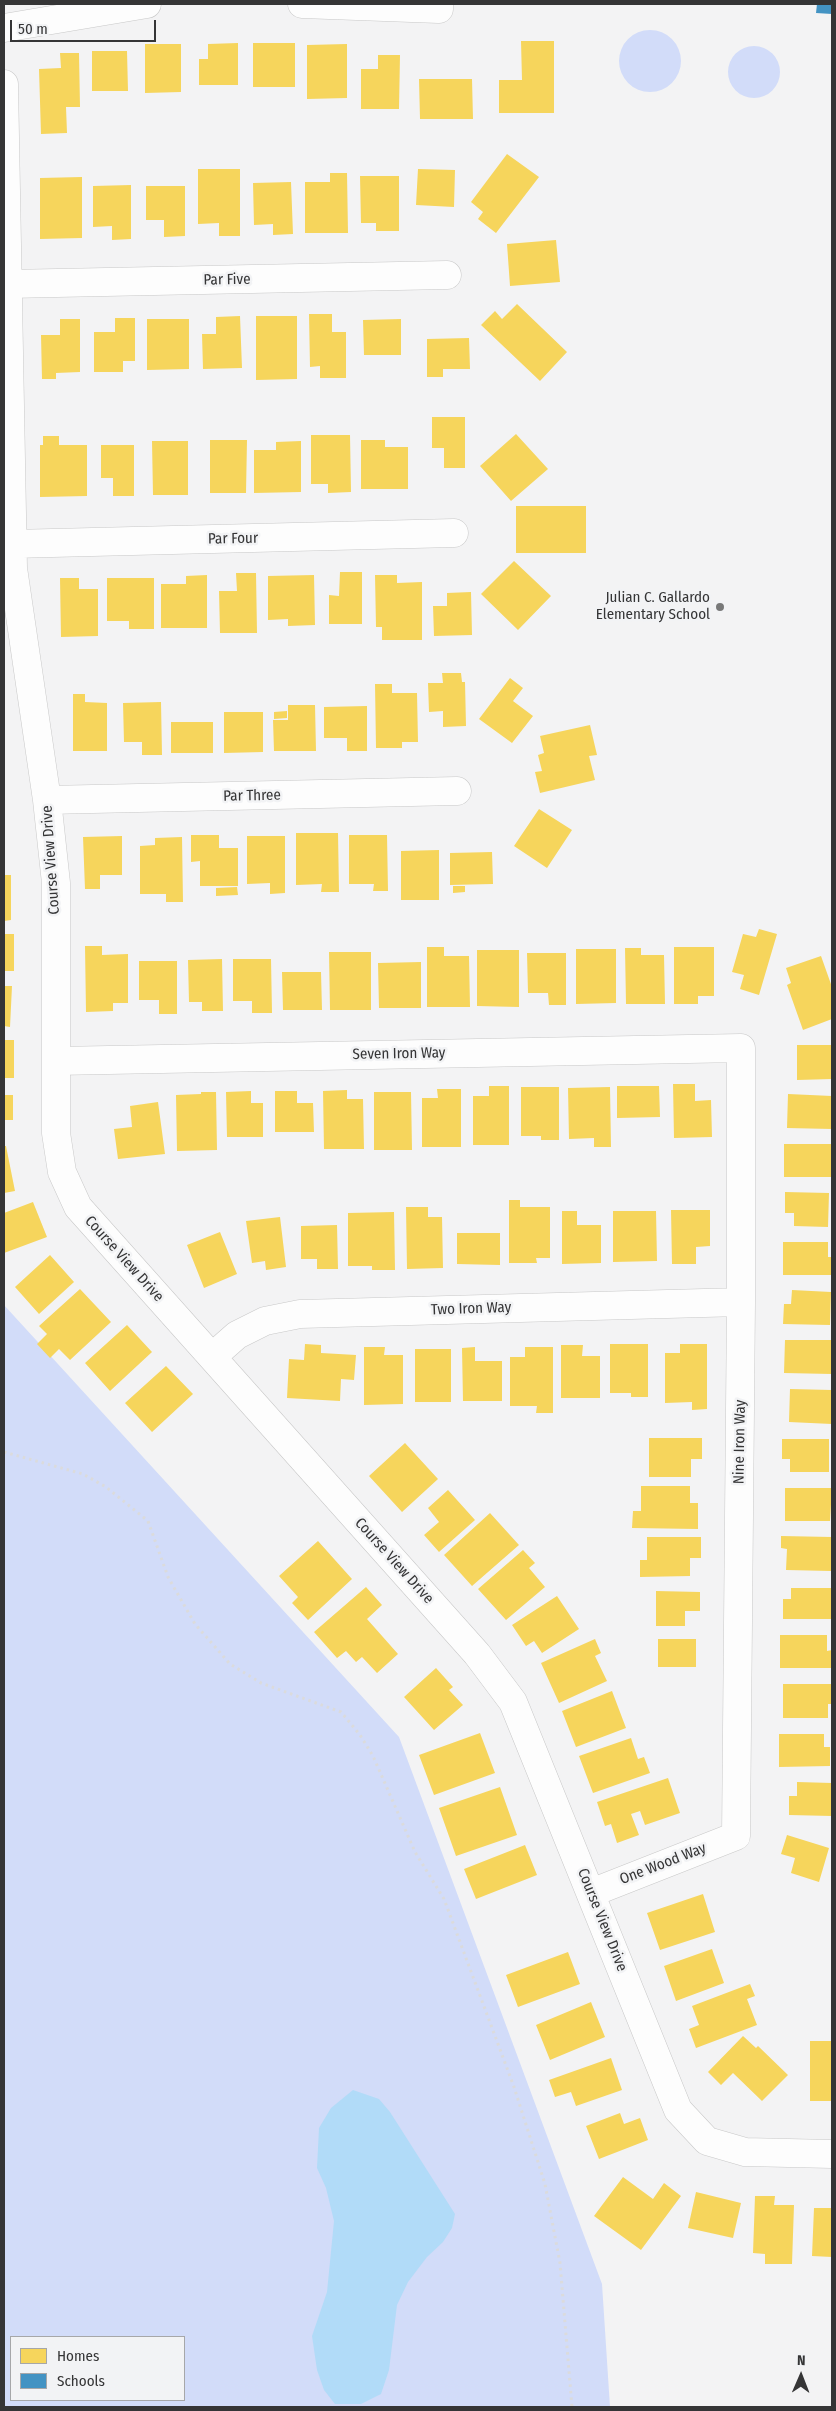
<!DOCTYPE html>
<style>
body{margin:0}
#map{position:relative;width:836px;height:2411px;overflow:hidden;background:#f3f3f4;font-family:"Fira Sans Condensed",sans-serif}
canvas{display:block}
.frame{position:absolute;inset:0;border:5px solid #353536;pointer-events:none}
.legend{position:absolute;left:10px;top:2336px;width:175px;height:65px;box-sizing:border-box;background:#f2f3f5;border:1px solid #a6a7a9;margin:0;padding:6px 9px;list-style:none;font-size:15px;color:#353536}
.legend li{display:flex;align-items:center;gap:10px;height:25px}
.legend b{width:25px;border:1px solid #a6a7a9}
.north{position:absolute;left:776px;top:2351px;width:50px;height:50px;-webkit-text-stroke:4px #f2f3f5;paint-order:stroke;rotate:1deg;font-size:14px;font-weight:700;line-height:20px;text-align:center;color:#353536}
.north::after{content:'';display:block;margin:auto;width:18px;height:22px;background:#353536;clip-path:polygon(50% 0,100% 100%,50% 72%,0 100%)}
.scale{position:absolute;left:10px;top:20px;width:146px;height:22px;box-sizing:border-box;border:2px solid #353536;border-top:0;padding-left:6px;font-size:15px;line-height:18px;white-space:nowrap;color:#353536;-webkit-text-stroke:4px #f2f3f5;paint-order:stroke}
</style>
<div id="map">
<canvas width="836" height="2411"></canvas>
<div class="frame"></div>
<ul class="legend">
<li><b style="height:14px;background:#f6d55c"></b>Homes</li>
<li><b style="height:14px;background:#4393c3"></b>Schools</li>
</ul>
<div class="north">N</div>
<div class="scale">50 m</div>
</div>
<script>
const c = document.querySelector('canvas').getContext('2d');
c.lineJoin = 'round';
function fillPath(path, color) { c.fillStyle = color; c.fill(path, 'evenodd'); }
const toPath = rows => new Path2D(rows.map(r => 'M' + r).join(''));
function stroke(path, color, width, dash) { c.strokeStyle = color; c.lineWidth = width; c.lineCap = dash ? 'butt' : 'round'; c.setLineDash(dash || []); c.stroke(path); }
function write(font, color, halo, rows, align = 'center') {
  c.font = font + ' "Fira Sans Condensed",sans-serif'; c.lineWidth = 5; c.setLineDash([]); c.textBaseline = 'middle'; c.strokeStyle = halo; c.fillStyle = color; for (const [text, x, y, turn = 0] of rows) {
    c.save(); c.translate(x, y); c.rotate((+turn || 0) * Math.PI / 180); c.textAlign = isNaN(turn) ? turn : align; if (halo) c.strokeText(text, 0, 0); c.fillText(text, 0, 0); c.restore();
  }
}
const green = toPath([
 '619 61a31 31 0 1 1 62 0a31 31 0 1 1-62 0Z',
 '728 72a26 26 0 1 1 52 0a26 26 0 1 1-52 0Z',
 [4,1305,399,1737,602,2284,610,2407,4,2407],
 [11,2337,184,2337,184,2400,11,2400]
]);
const water = toPath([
 [353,2090,379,2099,390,2112,455,2214,452,2228,443,2242,427,2257,408,2282,397,2305,389,2370,381,2394,361,2404,335,2404,324,2390,317,2370,312,2336,327,2292,334,2221,326,2188,317,2168,319,2128,331,2108]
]);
const homes = toPath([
 [521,41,554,41,554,113,499,113,499,80,522,80],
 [238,43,238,85,199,85,199,59,208,59,208,44],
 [253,43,295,43,295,87,253,87],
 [145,44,181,44,181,92,145,93],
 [347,44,347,98,307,99,307,45],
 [92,51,127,51,128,91,92,91],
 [60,53,79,53,80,107,66,107,67,133,41,134,39,69,61,68],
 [378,55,400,55,399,109,361,109,361,69,378,69],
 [419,79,472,79,473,119,420,119],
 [507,154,539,177,496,233,478,219,483,212,471,202],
 [198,169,240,169,240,236,219,236,219,223,198,224],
 [418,169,455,170,454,207,416,205],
 [330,173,347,173,348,233,305,233,305,182,330,182],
 [360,176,399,176,399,231,376,231,376,223,361,223],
 [82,177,82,238,40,239,40,178],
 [291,182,293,234,273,235,273,224,254,225,253,183],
 [131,185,131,239,112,240,112,226,93,227,93,186],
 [146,186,185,186,185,236,164,237,164,220,146,220],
 [556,240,560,282,510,286,507,244],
 [517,304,567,352,540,381,481,325,495,311,502,319],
 [309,314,332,314,332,332,346,332,346,378,320,378,320,366,310,367],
 [240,316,242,368,203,369,202,334,216,334,216,317],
 [256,316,297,316,297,379,256,380],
 [115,318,135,318,135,361,123,361,123,372,94,372,94,332,115,332],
 [60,319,80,319,80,372,56,373,56,379,42,379,41,335,60,335],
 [147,319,189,319,189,369,147,370],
 [401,319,401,355,364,355,363,320],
 [469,338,470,369,443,369,443,377,427,377,427,339],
 [432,417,465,417,465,468,444,468,444,448,432,448],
 [516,434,548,469,511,501,480,466],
 [311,435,350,435,351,492,328,493,328,484,311,484],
 [43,436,59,436,59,445,87,445,87,496,40,497,40,445,43,445],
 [210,440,247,440,246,493,210,493],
 [361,440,385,440,385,447,408,447,408,489,361,489],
 [152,441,188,441,188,495,153,495],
 [301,441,301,492,254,493,254,450,276,450,276,442],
 [101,445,134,445,134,496,113,496,113,478,101,478],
 [516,506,586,506,586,553,516,553],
 [514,561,551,596,518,630,481,594],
 [340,572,362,572,362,624,329,624,329,595,339,596],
 [236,573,256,573,257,633,220,633,219,591,237,591],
 [207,575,207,628,161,628,161,584,186,584,186,576],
 [314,575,315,625,288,626,288,619,268,620,268,576],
 [375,575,397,575,397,583,422,582,422,640,382,640,382,627,376,627],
 [60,578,79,578,79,589,98,589,98,636,61,637],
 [107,578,154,578,154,629,129,629,129,621,107,621],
 [471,592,472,635,434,636,433,606,447,606,447,593],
 [442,673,461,673,462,682,465,682,466,726,443,727,443,711,429,712,428,683,443,683],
 [510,678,523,688,513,701,533,716,512,743,479,719],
 [375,684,392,684,392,693,417,693,418,742,402,742,402,748,376,748],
 [73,694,85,694,85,702,107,703,107,751,73,751],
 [161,702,162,755,142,755,142,742,124,742,123,703],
 [288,705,315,705,316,751,274,751,273,720,288,720],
 [367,706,367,751,347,751,347,738,324,738,324,707],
 [287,711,287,718,274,719,274,712],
 [224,712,263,712,263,752,224,753],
 [171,722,213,722,213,753,171,753],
 [590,725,597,755,589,756,595,780,540,793,535,772,542,771,538,755,544,753,540,736],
 [539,809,572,830,547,868,514,846],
 [296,833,338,833,339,892,321,892,322,884,296,885],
 [191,835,219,835,219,848,238,848,238,886,200,886,200,861,191,862],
 [349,835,387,835,388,891,373,891,374,884,349,884],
 [122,836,122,875,100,875,100,889,85,889,83,837],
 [247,836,285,836,285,893,270,894,270,883,247,884],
 [182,837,183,902,166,902,166,894,140,894,140,846,155,845,155,838],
 [439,850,439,900,401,900,401,851],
 [492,852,493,884,450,885,450,853],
 [4,875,11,875,11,920,4,921],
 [453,886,465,886,465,892,453,893],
 [237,887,238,895,216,896,216,888],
 [759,929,777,934,759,995,740,989,744,975,732,972,743,934,756,937],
 [4,934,14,934,14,971,4,971],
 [85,946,102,946,102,955,128,954,128,1003,113,1003,113,1011,86,1012],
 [427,947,444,947,444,956,469,956,470,1007,427,1007],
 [674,947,714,947,714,996,698,996,698,1004,674,1004],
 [625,948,641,948,641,955,664,955,665,1004,626,1004],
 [576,949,616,949,616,1003,576,1004],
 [477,950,519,950,519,1007,477,1006],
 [329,952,371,952,371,1010,330,1010],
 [527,953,566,953,566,1005,549,1005,548,993,528,993],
 [821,956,832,987,832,1019,803,1030,787,985,791,983,786,968],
 [222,959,223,1011,202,1011,202,1002,189,1002,188,960],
 [233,959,271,959,272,1013,252,1013,252,1001,233,1001],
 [139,961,177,961,177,1014,159,1014,159,1000,139,1000],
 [421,962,421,1008,379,1008,378,963],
 [282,972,321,972,322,1010,283,1010],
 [4,986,12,986,10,1027,4,1026],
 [4,1040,14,1040,14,1078,4,1078],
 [797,1045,832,1045,832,1079,797,1080],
 [673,1084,695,1084,695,1101,711,1100,712,1137,674,1138],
 [489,1086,509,1086,509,1145,473,1145,473,1096,489,1096],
 [617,1086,659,1086,660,1117,617,1118],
 [521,1087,559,1087,559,1140,541,1140,541,1136,521,1136],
 [610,1087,611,1147,594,1147,594,1138,569,1139,568,1088],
 [437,1089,461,1089,461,1147,422,1147,422,1098,438,1098],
 [347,1090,347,1099,363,1099,364,1149,324,1149,323,1091],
 [251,1091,251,1103,263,1103,263,1137,227,1137,226,1092],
 [275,1091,297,1091,297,1103,313,1103,314,1132,275,1132],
 [201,1092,216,1092,217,1150,177,1151,176,1095,201,1094],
 [374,1092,411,1092,412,1150,374,1150],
 [788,1094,832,1096,832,1129,787,1128],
 [4,1095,13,1095,13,1120,4,1120],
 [158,1102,165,1154,118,1159,114,1129,132,1127,130,1106],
 [784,1144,832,1144,831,1177,784,1177],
 [4,1146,6,1146,15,1191,4,1193],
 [785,1192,829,1193,828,1227,794,1226,794,1213,785,1213],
 [509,1200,520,1200,520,1207,550,1207,550,1258,536,1258,537,1263,509,1263],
 [33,1202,47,1237,4,1253,4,1213],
 [406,1207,428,1207,428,1217,442,1217,443,1268,407,1269],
 [671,1210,710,1210,710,1246,696,1247,696,1264,672,1264],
 [562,1211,577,1211,577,1225,601,1225,601,1263,562,1264],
 [613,1211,656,1211,657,1261,613,1262],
 [394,1212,395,1270,372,1270,372,1266,348,1266,348,1213],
 [280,1217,286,1267,266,1270,265,1261,252,1263,246,1221],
 [337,1225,338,1269,317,1269,317,1259,301,1259,301,1226],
 [220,1232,237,1274,204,1288,187,1245],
 [457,1233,500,1233,500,1265,457,1264],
 [783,1242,828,1242,828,1257,832,1257,832,1275,783,1275],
 [50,1255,74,1282,39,1314,15,1287],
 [80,1289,111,1322,70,1360,59,1349,50,1358,37,1344,47,1334,39,1326],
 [792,1290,831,1292,830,1325,783,1324,784,1304,791,1304],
 [127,1325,152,1352,110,1391,85,1363],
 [785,1340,832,1340,832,1374,784,1373],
 [305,1344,321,1345,321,1353,356,1355,354,1380,341,1379,340,1401,287,1398,289,1359,304,1360],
 [610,1344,648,1344,648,1397,631,1397,631,1393,610,1393],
 [680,1344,707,1344,707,1409,692,1410,692,1402,665,1403,665,1353,680,1353],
 [561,1345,583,1345,582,1356,600,1356,600,1398,561,1398],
 [364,1347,385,1347,384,1355,403,1355,403,1404,364,1405],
 [475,1347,475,1361,502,1361,502,1401,463,1401,462,1348],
 [525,1347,553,1347,553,1413,536,1413,537,1406,510,1406,510,1357,525,1357],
 [415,1349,451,1349,451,1402,415,1402],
 [166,1366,193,1394,152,1432,125,1403],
 [790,1389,832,1390,832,1424,789,1422],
 [649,1438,702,1438,702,1459,691,1459,691,1477,649,1477],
 [782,1439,829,1439,829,1472,790,1472,790,1459,782,1459],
 [405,1443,438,1479,402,1512,369,1476],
 [641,1486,690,1486,690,1503,698,1503,698,1529,632,1528,633,1511,641,1511],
 [785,1488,832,1488,830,1521,785,1521],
 [448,1490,475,1520,439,1552,424,1535,439,1522,428,1508],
 [490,1513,519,1545,472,1586,444,1555],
 [781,1536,832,1537,831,1571,786,1570,787,1549,781,1548],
 [647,1537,701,1537,701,1558,690,1558,690,1576,640,1577,640,1560,647,1560],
 [318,1541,352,1579,308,1620,292,1603,298,1597,279,1576],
 [523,1550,535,1563,529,1568,545,1587,506,1620,478,1589],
 [366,1587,382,1605,367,1619,398,1654,377,1673,362,1657,356,1662,346,1651,337,1658,314,1632],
 [791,1588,832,1588,832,1619,783,1619,783,1599,791,1599],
 [656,1591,700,1592,700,1611,685,1611,685,1626,656,1626],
 [557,1596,579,1629,542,1653,534,1641,526,1646,512,1625],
 [780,1635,827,1635,827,1651,832,1650,832,1668,780,1668],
 [595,1639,601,1653,595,1656,607,1681,559,1703,541,1663],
 [658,1639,696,1639,696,1667,658,1667],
 [436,1668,453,1687,449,1690,463,1705,434,1730,404,1697],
 [783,1684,832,1684,832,1704,828,1704,828,1718,783,1718],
 [612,1691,626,1728,576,1747,562,1711],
 [480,1733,495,1773,434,1795,419,1755],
 [779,1734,824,1734,824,1747,830,1747,830,1766,779,1767],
 [631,1738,638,1759,644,1757,650,1773,593,1793,579,1756],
 [668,1778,680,1813,645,1825,640,1811,631,1814,639,1835,617,1843,611,1824,605,1826,597,1802],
 [797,1782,832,1783,832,1816,789,1815,789,1796,797,1796],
 [500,1787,517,1835,456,1856,439,1808],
 [787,1835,829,1848,819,1882,791,1873,795,1858,781,1854],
 [525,1845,537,1875,476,1899,464,1869],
 [703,1894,715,1932,660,1950,647,1913],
 [712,1949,724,1983,676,2001,664,1966],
 [568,1952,580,1984,518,2007,506,1975],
 [750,1984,755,1996,747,1999,757,2025,696,2048,689,2029,699,2025,692,2006],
 [591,2002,605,2037,550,2060,536,2025],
 [743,2036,756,2048,758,2046,788,2075,762,2101,733,2073,721,2085,708,2072],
 [810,2041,832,2041,832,2101,810,2101],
 [611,2058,622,2090,576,2106,571,2092,555,2097,549,2080],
 [620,2113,624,2124,640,2118,648,2140,599,2159,586,2126],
 [623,2177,653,2199,664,2183,681,2196,641,2250,594,2216],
 [696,2192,741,2203,733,2238,688,2228],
 [755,2196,775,2196,774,2205,794,2205,792,2264,765,2264,765,2254,753,2253],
 [814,2208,832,2208,832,2257,812,2256]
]);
const schools = toPath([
 [817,4,832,4,832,14,816,13]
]);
const path = toPath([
 [4,1452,83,1474,106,1487,148,1521,168,1577,195,1624,230,1664,261,1683,341,1712,360,1735,373,1756,415,1852,444,1899,514,2087,545,2184,560,2263,572,2407]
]);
const minor = toPath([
 [302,4,439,9,439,4],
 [4,28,147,4],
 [4,84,13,568,47,800,56,883,56,1133,62,1172,78,1207,477,1654,513,1702,678,2110,707,2141,745,2152,832,2154],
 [8,284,447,275],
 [12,544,454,533],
 [47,800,457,791],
 [56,1061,741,1048,741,1302,736,1836,591,1893],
 [212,1357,237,1335,265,1321,300,1314,741,1302]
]);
const markers = [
 [720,607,5,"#787878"]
];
const streetNames = [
 ["Par Five",227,280,-1],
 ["Par Four",233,539,-1],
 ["Par Three",252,796,-1],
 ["Course View Drive",51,860,-94],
 ["Seven Iron Way",399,1054,-1],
 ["Course View Drive",124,1259,48],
 ["Two Iron Way",471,1309,-2],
 ["Nine Iron Way",740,1442,-89],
 ["Course View Drive",394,1561,48],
 ["One Wood Way",663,1864,-21],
 ["Course View Drive",602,1920,68]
];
const poiNames = [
 ["Julian C. Gallardo",710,598],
 ["Elementary School",710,615]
];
fillPath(green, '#d2dcf9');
fillPath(water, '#b1dbf8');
fillPath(homes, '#f6d55c');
fillPath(schools, '#4393c3');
stroke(minor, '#c8c8c8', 29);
stroke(path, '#dbdbdc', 3, [2.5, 4]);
stroke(minor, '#fdfdfd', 28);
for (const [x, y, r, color] of markers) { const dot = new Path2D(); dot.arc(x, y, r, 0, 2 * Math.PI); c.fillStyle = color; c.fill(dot); stroke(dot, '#f2f3f5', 2); }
write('15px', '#353536', '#f2f3f5', streetNames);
write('15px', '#353536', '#f2f3f5', poiNames, 'right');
</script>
